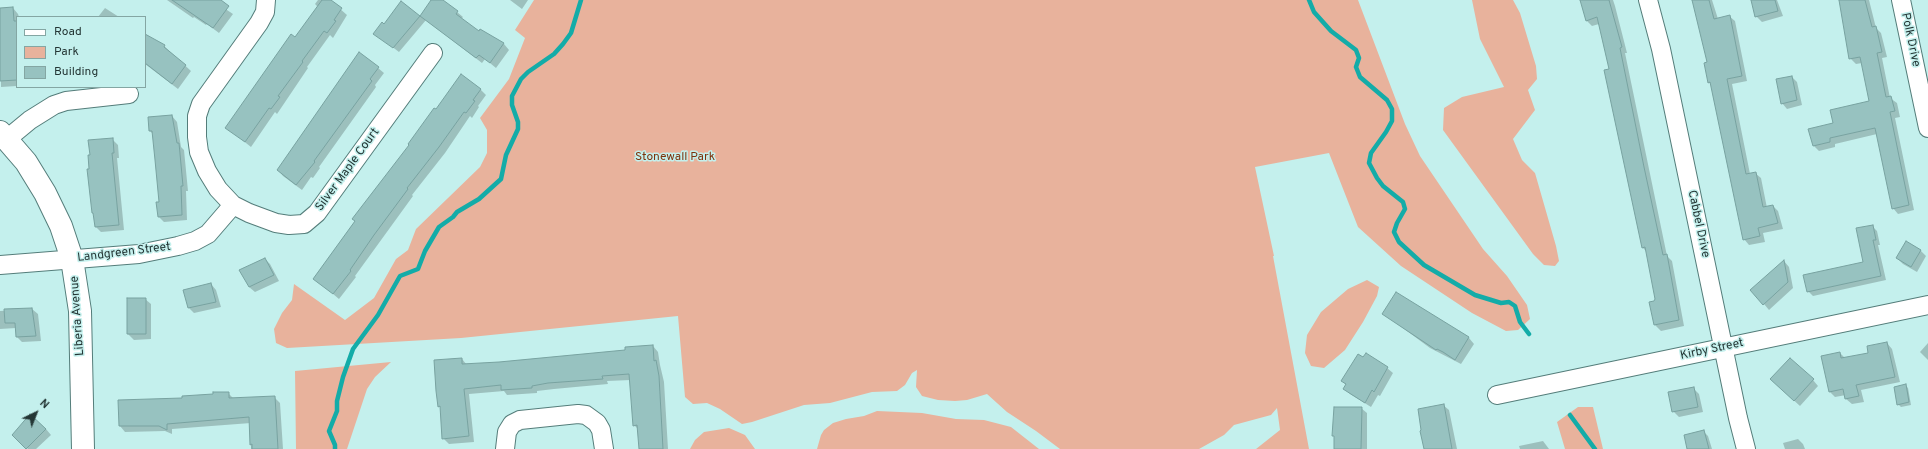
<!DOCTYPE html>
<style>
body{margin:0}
#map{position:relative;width:1928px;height:449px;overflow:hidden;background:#c4f0ed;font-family:Overpass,sans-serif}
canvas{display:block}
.legend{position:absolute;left:16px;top:16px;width:130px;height:72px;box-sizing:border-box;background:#c4f0ed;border:1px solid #84a6a3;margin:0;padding:5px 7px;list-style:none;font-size:12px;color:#243635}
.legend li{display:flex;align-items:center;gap:8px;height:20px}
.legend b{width:20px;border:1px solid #84a6a3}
.north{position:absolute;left:16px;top:393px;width:40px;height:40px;-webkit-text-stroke:3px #c4f0ed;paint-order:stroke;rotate:43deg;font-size:11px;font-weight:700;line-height:16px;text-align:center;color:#243635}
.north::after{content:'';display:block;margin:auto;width:14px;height:18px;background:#243635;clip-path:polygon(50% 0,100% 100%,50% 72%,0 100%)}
</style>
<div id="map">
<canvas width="1928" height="449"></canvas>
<ul class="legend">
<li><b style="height:5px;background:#fff"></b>Road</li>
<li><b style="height:11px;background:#e8b29c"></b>Park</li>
<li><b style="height:11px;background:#97c2c0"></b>Building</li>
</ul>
<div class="north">N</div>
</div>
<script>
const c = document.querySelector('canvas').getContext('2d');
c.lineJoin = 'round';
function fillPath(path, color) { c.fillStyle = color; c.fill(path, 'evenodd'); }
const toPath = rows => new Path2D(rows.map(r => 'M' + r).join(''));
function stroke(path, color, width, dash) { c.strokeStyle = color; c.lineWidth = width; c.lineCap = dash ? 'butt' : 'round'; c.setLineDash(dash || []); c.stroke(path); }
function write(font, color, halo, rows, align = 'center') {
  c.font = font + ' Overpass,sans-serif'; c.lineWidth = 3; c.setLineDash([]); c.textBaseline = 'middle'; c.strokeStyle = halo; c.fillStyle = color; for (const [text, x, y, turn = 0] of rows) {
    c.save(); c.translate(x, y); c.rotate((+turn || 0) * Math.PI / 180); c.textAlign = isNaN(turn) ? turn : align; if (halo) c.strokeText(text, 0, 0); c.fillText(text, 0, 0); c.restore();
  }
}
const green = toPath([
 [534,0,1358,0,1405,124,1420,156,1483,249,1507,276,1527,305,1530,319,1518,330,1506,331,1472,313,1401,266,1358,227,1329,153,1255,167,1274,256,1273,256,1309,449,1256,449,1280,430,1277,408,1271,415,1234,425,1224,435,1199,449,1060,449,1036,431,1007,412,987,394,967,400,955,401,938,400,922,396,916,387,917,370,912,373,905,385,897,391,872,392,830,403,804,405,752,422,742,424,720,409,707,403,693,404,685,397,678,316,461,338,287,348,276,343,274,329,282,313,292,300,294,284,345,320,374,298,396,259,408,250,416,229,480,167,487,153,487,130,480,118,509,79,525,38,515,30],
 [1472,0,1513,0,1520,13,1536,66,1537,79,1528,90,1535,110,1513,139,1522,160,1535,173,1556,246,1559,261,1555,266,1544,265,1533,254,1443,130,1444,108,1462,97,1504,87,1480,39],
 [1367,280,1379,287,1377,296,1363,322,1345,350,1324,368,1311,366,1305,353,1307,335,1321,312,1348,289],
 [391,362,375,377,367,389,347,449,296,449,295,371],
 [1578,407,1593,407,1603,449,1565,449,1557,422],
 [877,411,922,413,956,419,984,420,1011,427,1039,449,817,449,821,435,824,430,833,423,846,419,864,416],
 [729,428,745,435,755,449,690,449,695,440,704,432]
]);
const shadow = toPath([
 [167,0,212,0,233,14,219,33,207,24,206,25,194,17,193,18],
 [318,0,330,0,347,15,333,38,330,35,307,67,308,68,277,114,275,112,251,147,227,128,318,7,315,4],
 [432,0,438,0,457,12,463,17,461,19,479,32,480,30,504,44,509,50,496,68,485,59,482,63,426,20,399,52,374,33,384,25,401,3,420,17],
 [510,0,528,0,522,9],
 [1581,0,1613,0,1615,6,1627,53,1625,53,1667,256,1672,261,1684,326,1661,331,1655,325,1650,303,1655,302,1656,299,1647,252,1642,247,1610,69,1599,24,1592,26,1586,20],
 [1693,0,1712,0,1718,19,1729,16,1735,21,1747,81,1732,84,1750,174,1755,173,1761,178,1767,208,1773,206,1778,211,1783,229,1763,233,1765,242,1749,245,1744,239,1711,85,1709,82,1708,63],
 [1758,0,1777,0,1783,16,1762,22,1756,16],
 [1840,0,1869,0,1876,28,1881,33,1887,57,1882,58,1890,98,1897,103,1900,117,1895,118,1914,210,1898,214,1893,208,1877,134,1835,144,1835,147,1819,151,1814,146,1834,124,1870,102,1862,63,1856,64,1850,58],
 [13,8,18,14,19,17,17,17,17,86,1,87,0,9],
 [105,8,119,17,98,17],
 [145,34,164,46,191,71,178,89,145,64],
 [378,68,384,73,375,85,376,87,319,167,320,168,313,178,311,177,302,190,283,176,278,170],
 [1792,77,1797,82,1802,105,1787,109,1782,103],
 [480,89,486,95,478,106,479,107,472,118,470,116,445,153,412,195,413,196,355,276,356,277,339,299,314,278,436,110],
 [172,116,177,122,181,147,184,150,188,191,186,191,187,220,164,222,159,217,160,203,153,134,150,131],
 [112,139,118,145,119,158,117,158,124,230,101,232,96,227,90,171,91,156],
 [1872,226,1877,231,1880,245,1878,245,1886,280,1813,296,1808,291,1864,263],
 [1920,250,1926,256,1917,272,1903,264,1897,258],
 [265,259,270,264,279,281,255,292,249,287],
 [1784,261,1789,267,1793,288,1769,310,1764,304],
 [211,284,216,290,221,307,194,313,189,308,185,291],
 [1397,294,1469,338,1474,344,1461,364,1430,348,1384,314],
 [128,299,145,299,151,304,151,339,134,340,128,334],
 [32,309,38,314,41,341,22,342,17,337,16,328,0,329,0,311],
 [1887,343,1892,349,1900,382,1861,390,1864,402,1852,404,1846,399,1846,395,1835,397,1830,392,1840,353,1845,358,1869,353],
 [1928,343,1928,360,1920,352],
 [653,346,658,352,660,365,664,382,668,449,640,449,638,429,634,425,631,380,607,381,608,384,554,389,537,391,537,393,507,395,504,391,469,394,474,442,449,444,443,438,441,408,439,406,462,359,467,365,626,351],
 [1364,359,1387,368,1393,373,1380,396,1378,395,1371,407,1350,394,1344,388,1346,385,1342,381],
 [1813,380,1818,386,1800,406,1777,385],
 [1905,385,1908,388,1911,405,1901,407,1898,404],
 [1693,388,1699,394,1703,412,1679,417,1673,411],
 [228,393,234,399,274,397,280,403,283,449,251,449,251,423,172,429,172,434,165,431,125,432,120,426,183,399],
 [1443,405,1449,410,1457,449,1427,449],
 [1361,408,1367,413,1367,449,1336,449,1335,438,1333,435],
 [46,429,51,435,36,449,28,449,19,441],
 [1703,431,1708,436,1712,449,1688,449],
 [1798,439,1803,444,1805,449,1785,449,1783,443],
 [1543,441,1549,449,1520,449,1519,446]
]);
const stream = toPath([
 [1309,0,1314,12,1331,31,1356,50,1359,58,1356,67,1360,77,1387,100,1392,109,1392,121,1386,132,1371,153,1369,163,1377,178,1383,186,1403,202,1405,209,1397,223,1394,232,1399,242,1424,265,1475,295,1501,303,1509,302,1515,306,1520,322,1529,334],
 [1570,415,1595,449],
 [335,449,335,445,329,431,337,411,337,401,343,377,353,349,378,315,400,276,418,269,425,251,439,227,453,217,457,212,479,199,501,179,506,155,518,129,518,122,512,105,512,96,521,79,528,72,554,54,563,44,571,33,581,0]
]);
const building = toPath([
 [172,0,221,0,229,6,213,28,172,0],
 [322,0,331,0,342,8,334,20,336,21,327,33,324,31,302,61,303,62,278,96,280,97,271,109,269,108,245,142,225,128,291,34,295,37,322,0],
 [431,0,443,0,458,11,456,14,479,31,480,29,504,43,490,63,479,55,476,58,420,16,431,0],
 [1580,0,1609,0,1622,47,1620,48,1644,167,1663,255,1667,254,1679,320,1654,325,1649,302,1654,301,1655,299,1645,247,1642,248,1604,70,1609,69,1597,17,1586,21,1580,0],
 [1692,0,1709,0,1714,19,1730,15,1742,76,1727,79,1746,174,1756,172,1763,207,1773,205,1778,223,1758,228,1760,236,1743,240,1710,82,1708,83,1704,63,1707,62,1692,0],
 [1751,0,1775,0,1778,11,1755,17,1751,0],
 [1839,0,1865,0,1872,27,1876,26,1882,52,1877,53,1886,97,1891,96,1895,111,1890,112,1909,205,1892,209,1875,128,1830,138,1830,142,1813,146,1808,129,1833,123,1830,110,1869,101,1860,57,1849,59,1839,0],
 [401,1,420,16,393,48,373,34,382,22,384,24,401,1],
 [13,7,14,21,17,21,17,80,0,81,0,8,13,7],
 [145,34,165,45,164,47,186,65,172,84,145,63,145,34],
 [359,52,379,67,370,79,372,81,314,161,315,162,296,185,277,170,359,52],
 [461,74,481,89,473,100,475,101,466,113,464,112,439,147,407,188,408,189,374,235,350,270,351,271,333,294,313,279,355,221,352,219,409,145,408,144,434,108,436,109,461,74],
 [1792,76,1797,100,1781,104,1776,79,1792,76],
 [172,115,177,143,179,143,183,186,181,186,182,215,158,217,156,202,159,202,155,160,152,131,149,131,148,117,172,115],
 [113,138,114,153,112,153,119,225,95,227,93,213,92,213,87,169,89,169,88,155,90,155,88,140,113,138],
 [1873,225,1876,240,1873,240,1881,276,1807,292,1803,275,1863,262,1856,228,1873,225],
 [1906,241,1921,250,1911,267,1896,258,1906,241],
 [265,258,274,275,249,287,239,270,265,258],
 [1784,260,1788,282,1763,305,1750,290,1784,260],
 [211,283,216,302,188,308,183,290,211,283],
 [1396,292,1469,337,1455,360,1443,352,1437,349,1436,350,1382,314,1396,292],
 [127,298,146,298,146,334,127,334,127,298],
 [32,308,36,336,16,337,15,323,5,323,4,309,32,308],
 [1887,342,1895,377,1856,385,1859,396,1845,399,1843,389,1829,392,1821,356,1840,352,1841,358,1868,353,1867,346,1887,342],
 [653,345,654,361,656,360,659,376,663,449,639,449,637,425,633,426,629,374,602,376,603,379,548,383,532,386,532,388,501,390,501,385,464,389,469,436,442,439,440,406,438,407,436,391,434,360,462,358,462,364,499,362,625,350,625,347,653,345],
 [1366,353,1388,367,1374,392,1372,390,1365,403,1343,389,1346,384,1341,381,1358,354,1363,357,1366,353],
 [1790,358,1814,379,1794,401,1770,379,1790,358],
 [1906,384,1909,402,1897,405,1894,387,1906,384],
 [1694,387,1698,407,1672,412,1668,392,1694,387],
 [213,392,229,392,229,398,275,396,278,449,252,449,252,444,250,445,249,417,167,424,167,430,159,426,119,426,118,400,182,398,182,396,213,394,213,392],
 [1444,404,1452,449,1424,449,1420,431,1421,430,1418,409,1444,404],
 [1334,407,1362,407,1361,449,1334,449,1334,436,1332,436,1334,407],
 [30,414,46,429,26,449,12,435,30,414],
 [1704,430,1709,449,1687,449,1684,435,1704,430]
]);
const minor = toPath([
 [266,0,265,12,259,23,201,104,197,116,197,137,199,152,207,171,218,189,233,205,249,213,276,223,289,225,304,224,317,213,433,53],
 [1648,0,1661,49,1738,418,1746,449],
 [1901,0,1928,128],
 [7,139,30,120,54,105,66,101,129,94],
 [0,265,139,254,178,246,195,241,208,234,233,205],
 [1497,395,1928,305],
 [505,449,507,432,512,424,520,420,578,414,586,415,597,423,601,430,604,449]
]);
const secondary = toPath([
 [0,132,26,162,45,193,61,226,72,259,80,311,83,449]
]);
const streetNames = [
 ["Polk Drive",1910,40,78],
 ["Silver Maple Court",348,170,-54],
 ["Cabbel Drive",1698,224,78],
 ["Landgreen Street",124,253,-7],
 ["Liberia Avenue",78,316,-94],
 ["Kirby Street",1712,350,-12]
];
const parkNames = [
 ["Stonewall Park",675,158]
];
fillPath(green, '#e8b29c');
fillPath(shadow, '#0003');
stroke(stream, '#13aca8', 4.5);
fillPath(building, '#97c2c0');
stroke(building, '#78a2a0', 1);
stroke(minor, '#547d7a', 20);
stroke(secondary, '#547d7a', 24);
stroke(minor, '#fff', 18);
stroke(secondary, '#fff', 22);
write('12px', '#243635', '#c4f0ed', streetNames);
write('12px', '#7d320c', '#c4f0ed', parkNames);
</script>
